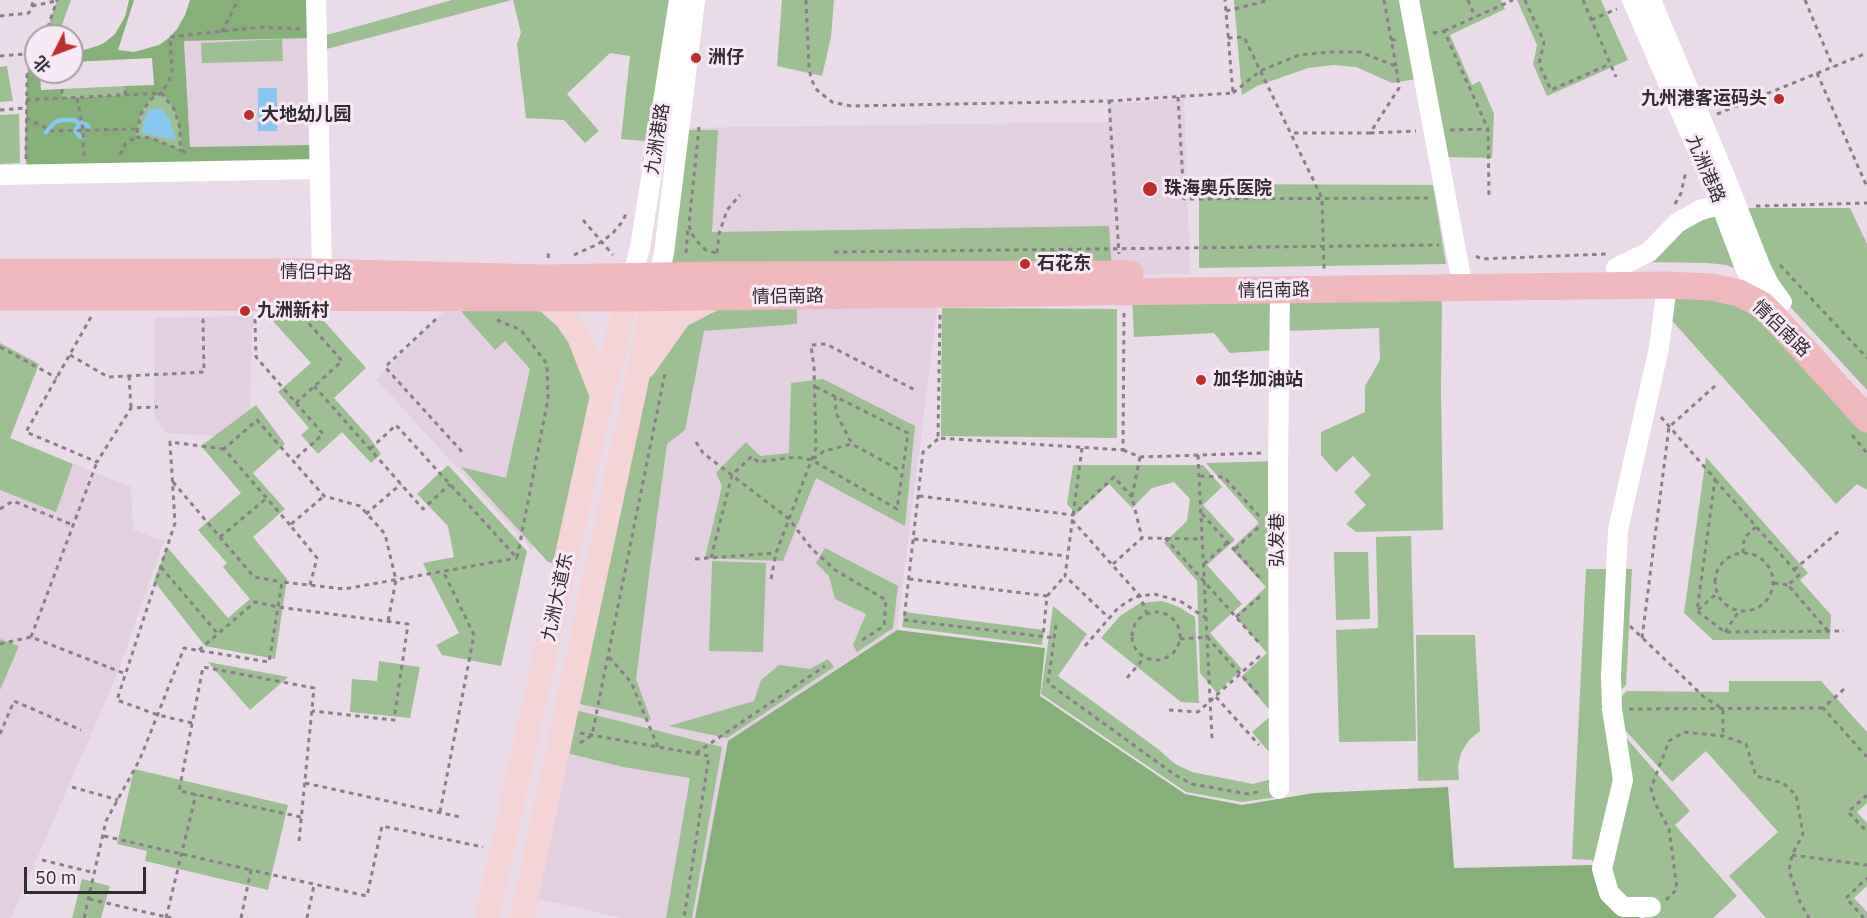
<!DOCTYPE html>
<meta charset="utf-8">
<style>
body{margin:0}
#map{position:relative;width:1867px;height:918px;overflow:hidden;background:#e9dce8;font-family:"IBM Plex Sans","Noto Sans SC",sans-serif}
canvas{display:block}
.north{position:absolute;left:24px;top:24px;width:60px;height:60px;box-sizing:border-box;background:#f7e9f5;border:2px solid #a89da6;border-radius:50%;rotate:228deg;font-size:16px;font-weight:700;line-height:24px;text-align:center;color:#312c30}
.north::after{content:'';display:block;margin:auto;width:21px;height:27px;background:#bd2e2c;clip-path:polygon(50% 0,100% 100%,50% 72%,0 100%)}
.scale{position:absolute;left:24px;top:867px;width:122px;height:27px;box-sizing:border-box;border:3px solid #312c30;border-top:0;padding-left:8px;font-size:18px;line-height:21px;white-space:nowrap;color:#312c30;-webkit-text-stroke:4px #f7e9f5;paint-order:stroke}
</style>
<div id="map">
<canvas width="1867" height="918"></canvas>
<div class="north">北</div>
<div class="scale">50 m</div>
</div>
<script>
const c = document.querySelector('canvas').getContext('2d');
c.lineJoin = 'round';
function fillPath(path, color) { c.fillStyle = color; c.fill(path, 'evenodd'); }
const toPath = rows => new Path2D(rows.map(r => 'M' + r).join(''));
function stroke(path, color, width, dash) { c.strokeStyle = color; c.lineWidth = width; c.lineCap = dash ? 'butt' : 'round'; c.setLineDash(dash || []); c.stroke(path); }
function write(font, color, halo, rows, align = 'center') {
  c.font = font + ' "IBM Plex Sans","Noto Sans SC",sans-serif'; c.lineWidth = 6; c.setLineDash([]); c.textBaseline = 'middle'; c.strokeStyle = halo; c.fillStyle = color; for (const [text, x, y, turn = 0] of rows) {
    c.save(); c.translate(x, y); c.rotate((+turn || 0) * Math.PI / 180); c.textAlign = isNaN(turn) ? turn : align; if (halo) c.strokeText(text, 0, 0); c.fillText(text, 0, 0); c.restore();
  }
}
const built = toPath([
 [310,37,311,145,190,147,184,41],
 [1184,99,1190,274,660,276,679,128,1109,122,1108,104],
 [939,295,897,629,728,741,695,918,621,918,527,896,680,316],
 [445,311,515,317,563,399,532,550,376,379],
 [253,316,249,438,166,433,154,415,155,318],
 [74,464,131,487,133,530,164,541,116,677,11,918,0,918,0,490,55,511]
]);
const green = toPath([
 [57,0,71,0,58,36,45,36],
 [452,0,512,0,323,50,323,36],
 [513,0,675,0,653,142,621,139,630,56,610,53,567,94,599,131,585,143,564,120,526,118,517,44,521,33],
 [782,0,834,0,831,37,822,76,777,66],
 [1234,0,1404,0,1417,79,1392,83,1356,67,1334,65,1308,68,1257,86,1242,95],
 [1414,0,1501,0,1505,9,1450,35,1472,85,1480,81,1494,114,1492,158,1443,157],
 [1517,0,1601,0,1628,60,1547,96,1533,64,1537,45],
 [282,39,283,61,202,63,201,43],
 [7,66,13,101,0,102,0,67],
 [125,86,125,95,62,98,62,89],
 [161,93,170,103,177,117,183,151,136,137,141,114,150,100],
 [19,114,20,163,0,164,0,115],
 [682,130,718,130,712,232,1109,226,1112,269,663,273],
 [1199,184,1433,185,1446,264,1199,268],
 [1743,208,1850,208,1867,244,1867,390,1783,299],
 [1720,214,1742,271,1726,265,1708,263,1648,262,1682,228],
 [1671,289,1740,298,1867,427,1867,490,1857,484,1836,504,1667,315],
 [1442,293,1441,391,1443,530,1356,532,1346,524,1366,505,1354,492,1371,475,1353,456,1336,472,1321,455,1321,432,1365,412,1365,386,1380,360,1379,328,1285,331,1284,296],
 [1275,295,1276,350,1230,353,1214,333,1134,337,1132,296],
 [453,302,542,302,560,318,596,397,560,565,548,562,461,467,506,478,530,369,505,341,495,350],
 [717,302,797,302,797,324,704,331,685,430,667,444,650,568,636,679,651,720,571,702,641,378,683,318],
 [942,308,1117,309,1117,438,941,436],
 [271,319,323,320,366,368,334,398,369,437,381,454,371,463,342,432,318,454,301,435,309,428,278,392,311,363],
 [0,343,39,364,10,438,73,464,56,512,0,490],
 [823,379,915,426,905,526,816,478,783,561,705,558,722,486,716,473,746,442,760,456,789,453,791,383],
 [256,405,285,444,253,473,285,509,253,537,287,579,275,659,205,646,154,581,167,547,228,618,250,599,223,567,227,563,198,530,241,493,201,446],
 [1706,457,1808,573,1800,580,1831,615,1830,639,1713,640,1684,613],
 [1280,461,1283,750,1268,751,1252,732,1273,714,1241,677,1267,653,1235,616,1266,587,1231,549,1259,523,1206,463],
 [448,465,527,551,501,666,442,655,436,645,459,633,423,563,454,557,448,526,417,494],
 [1073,465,1203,465,1222,487,1203,505,1235,540,1207,565,1242,604,1210,633,1242,669,1217,693,1200,673,1197,581,1164,543,1187,521,1190,499,1174,482,1152,488,1132,508,1109,484,1076,514,1067,504],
 [1411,536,1416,741,1339,742,1336,630,1378,628,1376,537],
 [825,548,898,586,893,628,857,652,853,645,866,614,835,599,829,576,816,563],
 [1334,552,1368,552,1370,619,1336,620],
 [712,561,766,563,763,652,709,651],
 [1586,569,1632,569,1626,685,1601,709,1690,811,1675,825,1737,896,1713,918,1645,918,1592,860,1572,859],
 [1162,601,1179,607,1195,617,1199,703,1181,702,1101,638,1120,616,1140,603],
 [1053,606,1087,634,1058,676,1158,749,1175,764,1192,772,1253,784,1283,776,1284,796,1242,802,1186,792,1041,694],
 [904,612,1044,630,1042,645,902,627],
 [1416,635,1475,635,1480,731,1469,740,1461,753,1458,766,1459,780,1418,781],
 [0,639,19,646,0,690],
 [828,659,834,667,727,738,669,726,754,701,761,680,779,665,810,669],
 [379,661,420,667,410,718,350,712,352,679,377,681],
 [208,662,288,677,250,710],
 [1729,681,1821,681,1867,732,1867,803,1857,812,1867,823,1867,886,1854,898,1867,912,1867,918,1766,918,1729,876,1778,832,1706,751,1672,782,1607,710,1627,691,1729,692],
 [571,709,722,747,692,918,666,918,690,778,623,767,563,752],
 [134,769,288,805,268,890,145,861,147,851,117,844],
 [82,879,110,886,101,918,72,918]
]);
const forest = toPath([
 [129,0,134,0,118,50,134,52,159,45,170,37,177,29,185,15,190,0,316,0,319,163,27,168,25,153,27,73,36,55,36,72,40,72,41,90,62,89,62,98,125,95,125,86,154,85,152,58,72,62,72,49,84,50,97,46,104,43,115,34,125,17],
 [310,38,311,145,190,147,184,41],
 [161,93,170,103,177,117,182,150,151,138,136,137,141,114,150,100],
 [897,630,1045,648,1040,696,1185,794,1242,805,1314,793,1448,787,1454,868,1592,865,1640,918,695,918,728,741]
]);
const water = toPath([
 [258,88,277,88,277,131,258,131],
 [161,108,169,118,176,140,142,133,143,123,149,110]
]);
const stream = toPath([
 [82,123,87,125,89,128],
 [46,132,55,122,61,120,74,120,80,124,76,129],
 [76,132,79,136,83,137]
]);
const path = toPath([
 [806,0,809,66,811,79,817,90,832,102,851,106,1109,101,1119,254],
 [1384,0,1396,66],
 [1468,0,1475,17],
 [1525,0,1544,42,1539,64,1551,90,1610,64],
 [1583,0,1616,77],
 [1805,0,1833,67],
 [32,6,56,1],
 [1226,11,1270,0],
 [0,16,29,13,34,0],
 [1591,20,1617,9],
 [1444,31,1513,0],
 [222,32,238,0],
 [1433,33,1444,31,1488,129,1489,198],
 [45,36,57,0],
 [1228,38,1244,37,1322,198,1324,269],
 [1391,40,1400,39],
 [0,56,36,53],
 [1817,73,1867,187],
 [62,89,62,98],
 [1233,93,1260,71,1299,55,1331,52,1360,52,1396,66,1399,88,1370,133,1291,133],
 [125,95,125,86],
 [1178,97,1184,199,1428,198],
 [77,98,83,130,84,157],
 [26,100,161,93,174,109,180,128,180,144,183,151,188,154],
 [1109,101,1233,93,1225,0],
 [0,110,26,108],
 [1717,114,1867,53],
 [26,118,52,131,137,129],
 [699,127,689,225,691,233,701,246,706,250,716,253],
 [1450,130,1488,129],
 [1370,133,1416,131],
 [183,151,151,138,136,137,141,114,150,100,161,93,169,81,172,70,170,37,261,27,300,29],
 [120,155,125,144,136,137],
 [26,159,27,73,36,55],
 [1675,204,1681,193,1686,171],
 [1756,206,1867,203],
 [583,220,613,255],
 [834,252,1439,245],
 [686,253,688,226],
 [717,253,719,234,727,210,740,195],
 [574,255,598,244,612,234,623,221,627,211],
 [1476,256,1481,259,1606,254],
 [548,258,549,250],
 [1780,265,1867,358],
 [940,315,938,438,1123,450,1124,313],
 [91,317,26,432,97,462,131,408,158,407],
 [255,319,256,357,323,434,293,461],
 [436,319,385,367,465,455],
 [497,320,521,330,547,364,548,399,517,558],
 [0,347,57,378],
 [70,355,108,377,204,372,203,320,202,320],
 [129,376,131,408],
 [314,386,423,509,450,484],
 [835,396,836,413,852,444],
 [296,403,342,361,305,319],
 [1661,417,1715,479,1697,611,1725,632,1844,631],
 [1852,435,1867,453],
 [938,439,923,452,904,620,1055,638],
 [696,442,703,453,789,519,811,548,835,570,886,600,884,626,859,642],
 [1082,448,1065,576,1109,618],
 [370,449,396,425,517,558],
 [1123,450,1140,457,1262,453],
 [1198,455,1212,739],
 [1140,457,1132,497,1142,538],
 [813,459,824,451,852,444,901,471],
 [1200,476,1224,477,1260,517],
 [1715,480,1799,575,1788,585,1828,631],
 [173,482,254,577,282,582],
 [919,496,1073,515,1114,477,1132,497],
 [0,509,13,501,73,525],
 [366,514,401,484],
 [1202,514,1260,578],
 [1072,520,1140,596,1147,614],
 [290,525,224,449,257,420,324,496,360,506,385,534,396,580,388,621],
 [220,537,267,498],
 [1165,538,1261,645],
 [914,539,1067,556],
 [1235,549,1260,526],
 [1743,553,1744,538,1756,527],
 '1715 582a29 29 0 1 1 58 0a29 29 0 1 1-58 0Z',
 [711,558,732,475,752,456,758,462,796,457,812,460,897,509,908,433,814,386],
 [695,559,776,553],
 [1113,564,1142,538,1203,539],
 [1204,564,1228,542],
 [161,567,218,634],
 [1794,570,1839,531],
 [771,579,776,553,816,448,814,367,811,345,826,344,917,391],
 [909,579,1047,596,1043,637],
 [1774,583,1788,585],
 [310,585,317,558,290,525,324,496],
 [1047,596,1065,576],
 [1698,610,1717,593],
 '1132 636a24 24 0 1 1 48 0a24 24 0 1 1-48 0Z',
 [1236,617,1262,595],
 [1056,625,1048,683,1175,775,1192,784,1248,794,1262,791],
 [1630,626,1704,697,1723,709,1723,736],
 [1725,632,1739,611],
 [31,637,97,462],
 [1642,638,1669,427,1715,386],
 [1180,639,1207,637,1260,696],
 [0,644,31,637,126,674],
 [1085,646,1118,608,1135,597,1154,594,1180,601,1206,618],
 [199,650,255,602,278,607,408,624,394,720,312,711],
 [609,657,631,682,658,747],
 [1127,678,1144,658],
 [1844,689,1823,708,1867,757],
 [1216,697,1259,745],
 [1629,709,1823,708],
 [1169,710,1198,712,1262,654],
 [192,723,158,715,117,700,175,523,170,442,224,449],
 [580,733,709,756,684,918],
 [0,734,14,701,81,730],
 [580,743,592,735,665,373],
 [696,753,825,666],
 [305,783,460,817],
 [72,787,118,800],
 [1867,795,1848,812,1867,832],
 [440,812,474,635,443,571],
 [104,836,251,870],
 [299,841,314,688,203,667,179,791,301,817],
 [1792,855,1867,865],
 [42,860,95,873],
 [89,899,171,918],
 [1666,900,1677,889,1669,829,1655,803,1651,788,1669,741,1684,732,1723,736,1746,744,1756,776,1783,783,1796,795,1803,834,1792,855,1789,870,1800,902,1809,918],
 [84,918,106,821,140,759,184,648,269,662,282,582,344,589,517,558],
 [166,918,196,794],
 [241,918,251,870,367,896,382,826,483,847],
 [307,918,314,885],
 [1864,918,1846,898,1867,878]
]);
const minor = toPath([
 [316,0,322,272],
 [1409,0,1460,272],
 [1632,0,1718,197,1743,263,1762,305],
 [1651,0,1724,174,1761,268,1769,284,1782,302],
 [0,175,319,169],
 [1616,268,1649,252,1677,223,1700,210,1712,207,1717,204,1718,197],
 [632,276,640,248,679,0],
 [659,277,664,253,695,0],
 [1279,789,1278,472,1280,291],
 [1651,907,1623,907,1609,893,1602,869,1623,780,1612,709,1611,676,1618,530,1659,348,1667,285]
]);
const major = toPath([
 [545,299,566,318,579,337,602,396],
 [644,367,680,316,715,298],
 [487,918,602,396,631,282],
 [522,918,658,281]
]);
const highway = toPath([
 [0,272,313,272,546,278,716,275,1130,274],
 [0,297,627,298,1667,285,1712,287,1739,293,1762,305,1775,318,1867,419]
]);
const markers = [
 [696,58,6,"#bd2e2c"],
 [1779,99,6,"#bd2e2c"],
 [249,115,6,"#bd2e2c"],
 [1150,189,8,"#bd2e2c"],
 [1025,264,6,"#bd2e2c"],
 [245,311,6,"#bd2e2c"],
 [1201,380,6,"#bd2e2c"]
];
const poiNames = [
 ["洲仔",708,58],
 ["九州港客运码头",1767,99,"right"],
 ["大地幼儿园",261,115],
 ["珠海奥乐医院",1164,189],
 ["石花东",1037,264],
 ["九洲新村",257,311],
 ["加华加油站",1213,380]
];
const streetNames = [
 ["九洲港路",658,139,-81],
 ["九洲港路",1705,169,67],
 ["情侣中路",316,273,1],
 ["情侣南路",1274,291,-1],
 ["情侣南路",788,297,-1],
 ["情侣南路",1781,329,44],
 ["弘发巷",1278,540,-90],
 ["九洲大道东",558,597,-78]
];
fillPath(built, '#e2cfdf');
fillPath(green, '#9ebe93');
fillPath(forest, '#87af79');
fillPath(water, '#88c8f0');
stroke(stream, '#88c8f0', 4.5);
stroke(path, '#887f87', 3, [4.5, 4.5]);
stroke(minor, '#fff', 20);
stroke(major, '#f5d4d8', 24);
stroke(highway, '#efb8be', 27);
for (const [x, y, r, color] of markers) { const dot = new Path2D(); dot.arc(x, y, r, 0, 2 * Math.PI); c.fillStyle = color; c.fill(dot); stroke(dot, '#f7e9f5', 2); }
write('bold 18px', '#312c30', '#f7e9f5', poiNames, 'left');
write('18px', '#312c30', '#f7e9f5', streetNames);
</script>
